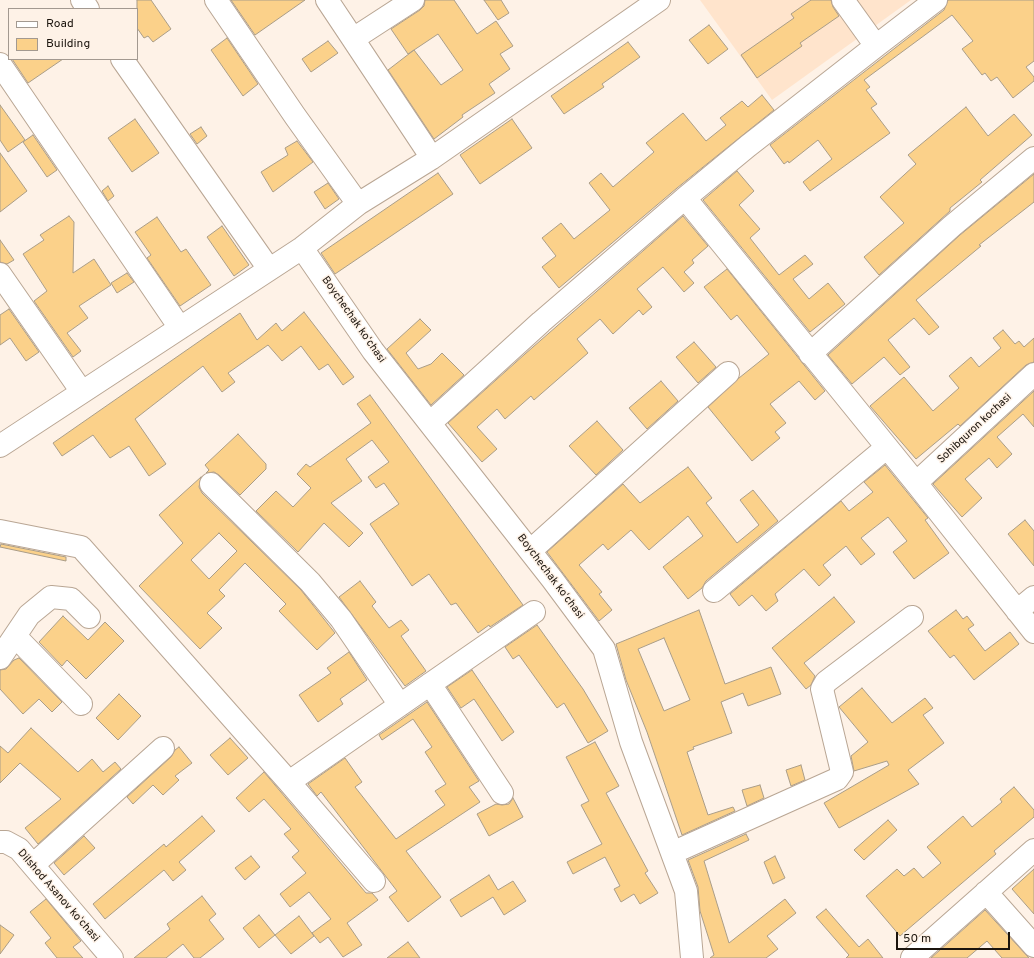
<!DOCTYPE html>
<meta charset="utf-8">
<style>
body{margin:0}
#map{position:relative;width:1034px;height:958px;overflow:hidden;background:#fef2e7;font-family:Overpass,sans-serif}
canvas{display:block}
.legend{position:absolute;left:8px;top:8px;width:130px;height:52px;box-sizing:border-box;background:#fef2e7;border:1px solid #a39990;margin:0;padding:5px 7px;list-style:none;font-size:12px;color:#1b140d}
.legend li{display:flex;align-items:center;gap:8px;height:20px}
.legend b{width:20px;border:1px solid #a39990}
.scale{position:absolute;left:896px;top:932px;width:114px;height:18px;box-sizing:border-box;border:2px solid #1b140d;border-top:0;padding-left:5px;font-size:12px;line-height:14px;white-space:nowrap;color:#1b140d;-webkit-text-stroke:3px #fef2e7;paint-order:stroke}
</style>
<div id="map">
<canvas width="1034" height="958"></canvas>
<ul class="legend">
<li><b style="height:5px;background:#fff"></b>Road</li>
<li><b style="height:11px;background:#fbd18a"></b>Building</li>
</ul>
<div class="scale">50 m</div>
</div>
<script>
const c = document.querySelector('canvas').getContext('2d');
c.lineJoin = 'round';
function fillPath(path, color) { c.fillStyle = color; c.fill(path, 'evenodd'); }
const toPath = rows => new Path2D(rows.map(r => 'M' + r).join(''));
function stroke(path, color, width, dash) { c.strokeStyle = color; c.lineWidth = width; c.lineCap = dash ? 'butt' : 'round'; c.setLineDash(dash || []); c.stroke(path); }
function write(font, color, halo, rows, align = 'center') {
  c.font = font + ' Overpass,sans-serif'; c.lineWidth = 3; c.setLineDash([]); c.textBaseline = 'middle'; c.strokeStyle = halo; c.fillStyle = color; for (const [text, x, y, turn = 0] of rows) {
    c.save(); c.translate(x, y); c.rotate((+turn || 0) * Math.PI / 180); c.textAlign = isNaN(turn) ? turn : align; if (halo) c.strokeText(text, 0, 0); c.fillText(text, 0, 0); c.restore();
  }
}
const built = toPath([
 [700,0,911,0,772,100]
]);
const building = toPath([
 [137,0,151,0,171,29,153,42,148,36,144,38,137,28,137,0],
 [231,0,305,0,255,35,231,0],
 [425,0,454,0,477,34,496,21,513,46,500,54,510,69,489,84,495,93,462,115,463,117,434,139,388,70,414,50,441,85,463,70,438,34,408,54,391,29,420,10,424,6,425,0],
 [484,0,501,0,509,13,498,20,484,0],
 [811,0,831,0,833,7,839,16,800,43,802,46,757,78,741,55,794,18,791,14,811,0],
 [948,0,1034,0,1034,61,1026,67,1034,77,1034,81,1013,98,997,77,991,81,985,73,982,75,962,49,973,41,952,15,864,80,870,87,866,90,877,104,871,108,890,133,810,191,803,182,832,159,818,140,789,163,788,161,784,164,770,145,944,10,948,0],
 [709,25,728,49,708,64,689,40,709,25],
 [227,38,258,84,243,96,211,50,227,38],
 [328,41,338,53,311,72,302,59,328,41],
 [628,42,640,57,602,84,604,87,564,114,551,96,628,42],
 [12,59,63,59,28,83,12,59],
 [762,95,774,110,677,188,559,288,542,267,556,256,542,238,561,223,574,239,610,210,589,183,601,173,613,187,654,152,646,143,683,113,706,141,726,125,720,118,742,101,748,107,762,95],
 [0,105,25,140,8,152,0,140,0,105],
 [966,107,988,136,1014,114,1032,135,980,180,982,182,950,208,950,211,879,275,864,257,904,223,880,197,916,164,908,155,966,107],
 [135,119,159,153,132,172,108,138,135,119],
 [512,119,532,148,480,184,460,155,512,119],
 [201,127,207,136,197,144,190,134,201,127],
 [33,135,57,170,47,177,23,142,33,135],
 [297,141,313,162,273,192,261,172,288,155,285,148,297,141],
 [0,153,27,191,0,212,0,153],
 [737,171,754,191,739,205,760,229,750,238,779,275,805,255,813,264,793,279,809,299,828,283,845,304,810,332,703,200,737,171],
 [438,173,453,194,335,274,321,253,438,173],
 [1034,174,1034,202,979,245,981,246,916,300,939,327,929,335,914,318,888,340,910,367,900,375,884,357,852,384,828,355,960,235,1034,174],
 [328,183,339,199,325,209,314,192,328,183],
 [108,186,114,196,108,201,102,191,108,186],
 [69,216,74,222,73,273,94,259,111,285,79,306,88,318,67,333,81,351,73,357,34,301,47,291,23,254,44,240,40,235,69,216],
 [683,216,708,246,692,260,694,263,684,272,694,283,684,292,663,267,637,289,652,307,643,315,639,310,613,334,600,319,577,339,588,353,534,400,531,396,505,419,497,409,477,427,497,449,482,462,448,423,525,354,683,216],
 [157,217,181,252,186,249,211,285,180,306,147,258,151,255,135,232,157,217],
 [222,226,249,265,234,276,207,237,222,226],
 [0,240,14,260,7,264,0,262,0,240],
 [727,269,825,391,815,400,799,381,770,404,786,423,775,432,780,438,752,461,708,407,739,378,769,354,737,315,731,320,704,287,727,269],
 [127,273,134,282,117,293,111,283,127,273],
 [9,309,39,352,26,361,10,338,0,345,0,315,9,309],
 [304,312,354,377,343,385,328,364,319,370,301,346,282,361,268,345,228,373,235,382,222,392,203,366,135,419,166,464,149,476,129,446,110,458,93,435,62,456,53,443,240,313,257,340,276,323,282,331,304,312],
 [420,319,431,330,406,353,418,369,431,364,442,353,464,375,431,405,387,349,420,319],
 [1003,330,1015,344,1019,341,1024,347,1034,338,1034,362,1026,365,960,426,958,424,916,459,870,406,904,377,933,411,959,388,949,376,971,357,979,367,1001,348,993,338,1003,330],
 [694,342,716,367,698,383,676,357,694,342],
 [661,381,678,401,647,429,629,408,661,381],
 [1034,391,1034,427,1023,414,997,437,1012,454,997,468,989,458,965,479,982,498,962,517,933,484,1034,391],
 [370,395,523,605,490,627,489,625,478,633,456,603,451,605,429,574,412,586,370,524,399,504,384,483,376,488,368,477,389,462,372,440,346,459,362,481,331,503,363,533,349,547,324,523,298,552,256,511,276,491,293,507,311,488,297,474,306,464,310,467,371,423,357,404,370,395],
 [597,421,623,450,596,475,569,446,597,421],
 [238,434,266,464,266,469,240,495,219,475,214,472,206,473,209,470,205,465,238,434],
 [885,465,928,518,925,520,949,553,914,579,893,552,907,541,888,517,861,538,875,554,861,565,846,546,823,565,831,575,819,586,804,569,775,594,778,601,766,611,752,595,739,606,730,594,841,501,849,511,873,492,864,482,885,465],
 [688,467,712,498,706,503,737,543,759,525,740,500,753,490,778,521,706,581,702,588,688,599,663,567,703,536,688,516,649,550,631,530,608,550,603,544,579,565,602,592,599,594,612,610,599,621,547,552,623,484,640,503,688,467],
 [201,477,199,487,202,493,301,590,335,633,317,650,279,611,286,604,245,563,219,590,225,596,207,613,222,628,200,649,139,586,183,543,159,515,201,477],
 [219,533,237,551,209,579,191,560,219,533],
 [1025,520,1034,531,1034,566,1008,534,1025,520],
 [1,544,66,557,66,561,0,547,1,544],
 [360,581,376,602,372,606,389,628,401,620,409,630,401,636,426,671,405,686,339,597,360,581],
 [834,597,855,622,804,663,815,676,811,685,806,689,772,648,834,597],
 [699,610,725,684,771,667,781,694,748,706,743,693,721,702,732,733,693,747,694,749,687,752,708,815,733,807,735,811,682,835,647,732,626,680,616,644,699,610],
 [664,638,690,700,664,711,638,649,664,638],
 [956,610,963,619,967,616,974,625,968,629,985,651,1010,632,1019,644,974,680,954,655,950,658,928,631,956,610],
 [63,616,88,640,105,622,124,641,86,679,67,660,62,666,39,642,63,616],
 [537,625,583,689,608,731,588,743,564,703,557,708,519,655,513,659,505,647,537,625],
 [349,652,367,680,340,699,343,704,318,722,299,695,331,673,327,668,349,652],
 [19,658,62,702,52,712,39,699,23,714,0,689,0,670,6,669,14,660,19,658],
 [472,670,514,732,502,741,474,699,461,708,447,687,472,670],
 [862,688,892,723,925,698,933,708,923,715,944,743,908,770,919,784,839,828,824,803,889,765,887,761,854,771,851,756,868,742,839,707,862,688],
 [119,694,141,716,118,740,96,718,119,694],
 [427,702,479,781,469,787,480,802,406,851,441,897,408,922,389,897,397,891,321,792,317,796,308,784,345,758,362,782,355,787,396,839,445,805,435,791,446,784,425,752,432,747,413,719,382,740,379,735,427,702],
 [31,728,78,772,92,759,103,772,115,762,121,769,38,844,25,828,61,799,20,763,0,783,0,746,8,753,31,728],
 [230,738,248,758,228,775,210,755,230,738],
 [595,742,619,786,606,793,648,871,645,873,658,893,640,904,634,894,621,902,614,889,620,886,605,857,573,874,567,862,602,844,581,805,589,801,566,757,595,742],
 [179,747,192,763,175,776,179,780,163,795,153,785,133,804,127,797,171,757,175,750,179,747],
 [801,765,805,780,791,786,786,770,801,765],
 [264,772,366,893,372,893,378,900,347,923,362,945,343,957,328,937,320,943,312,933,331,919,309,892,290,907,280,894,306,873,292,857,299,851,284,834,291,829,264,799,249,812,236,798,264,772],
 [760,785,764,798,747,806,742,790,760,785],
 [1014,787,1034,810,1034,817,994,851,996,854,900,936,866,896,897,869,904,876,914,868,923,878,941,863,927,847,963,816,972,827,1002,802,1000,799,1014,787],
 [513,798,523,817,489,836,477,814,496,804,502,805,509,804,513,798],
 [202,816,215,831,179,862,186,870,173,881,164,870,105,919,93,904,164,844,166,847,202,816],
 [888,820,897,830,864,860,854,850,888,820],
 [746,834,749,840,704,861,729,943,785,899,796,913,767,936,778,949,766,958,710,958,714,955,700,911,698,887,688,860,746,834],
 [84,836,95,848,64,875,54,863,84,836],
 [251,856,260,867,245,880,235,868,251,856],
 [775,856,785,878,773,884,764,862,775,856],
 [1034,869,1034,914,1012,889,1034,869],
 [489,875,498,890,513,881,526,901,504,915,493,897,461,917,450,900,489,875],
 [202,896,216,914,209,920,224,939,200,958,194,958,183,944,166,958,134,958,170,929,167,924,202,896],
 [46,899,81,941,73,947,83,958,57,958,45,943,51,938,30,912,46,899],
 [826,909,859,947,868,939,883,958,846,958,849,955,816,917,826,909],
 [985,910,1029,958,1002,958,987,941,967,958,931,958,985,910],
 [259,915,275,935,259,948,243,928,259,915],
 [299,916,314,936,291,954,275,935,299,916],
 [0,925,14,935,0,954,0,925],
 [408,942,420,958,387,958,408,942]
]);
const minor = toPath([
 [82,0,88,9],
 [216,0,295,116,358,204,432,158],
 [327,0,353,39,413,0],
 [843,0,876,46,936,0],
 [353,39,432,158,659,0],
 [122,59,269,269],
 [0,64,180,328],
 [685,198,748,146,876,46],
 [302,248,373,351,552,579,604,649,631,742,686,891,692,958],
 [0,274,82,392],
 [810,354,952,226,1034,158],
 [430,423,541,322,685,198,916,483,1034,632],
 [0,446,302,248,358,204],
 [916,483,1034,374],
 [211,484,310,582,341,619,400,705],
 [0,531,81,547,289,782,374,881],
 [530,551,728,373],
 [714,591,886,448],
 [1017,611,1034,597],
 [15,636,81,704],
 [0,658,29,615,51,597,71,599,89,617],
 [430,684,502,793],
 [289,782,534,612],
 [0,842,6,842,19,849,112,958],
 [672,853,837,779,842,772,822,689,826,682,912,617],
 [33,865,163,748],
 [986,892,1034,946],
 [912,958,1034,850]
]);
const streetNames = [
 ["Boychechak koʻchasi",353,320,55],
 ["Sohibquron kochasi",975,429,-43],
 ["Boychechak koʻchasi",550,577,53],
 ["Dilshod Asanov koʻchasi",58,896,49]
];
fillPath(built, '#ffe4cc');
fillPath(building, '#fbd18a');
stroke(building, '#aa9d88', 1);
stroke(minor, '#b9a694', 24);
stroke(minor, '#fff', 22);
write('11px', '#1b140d', '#fef2e7', streetNames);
</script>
